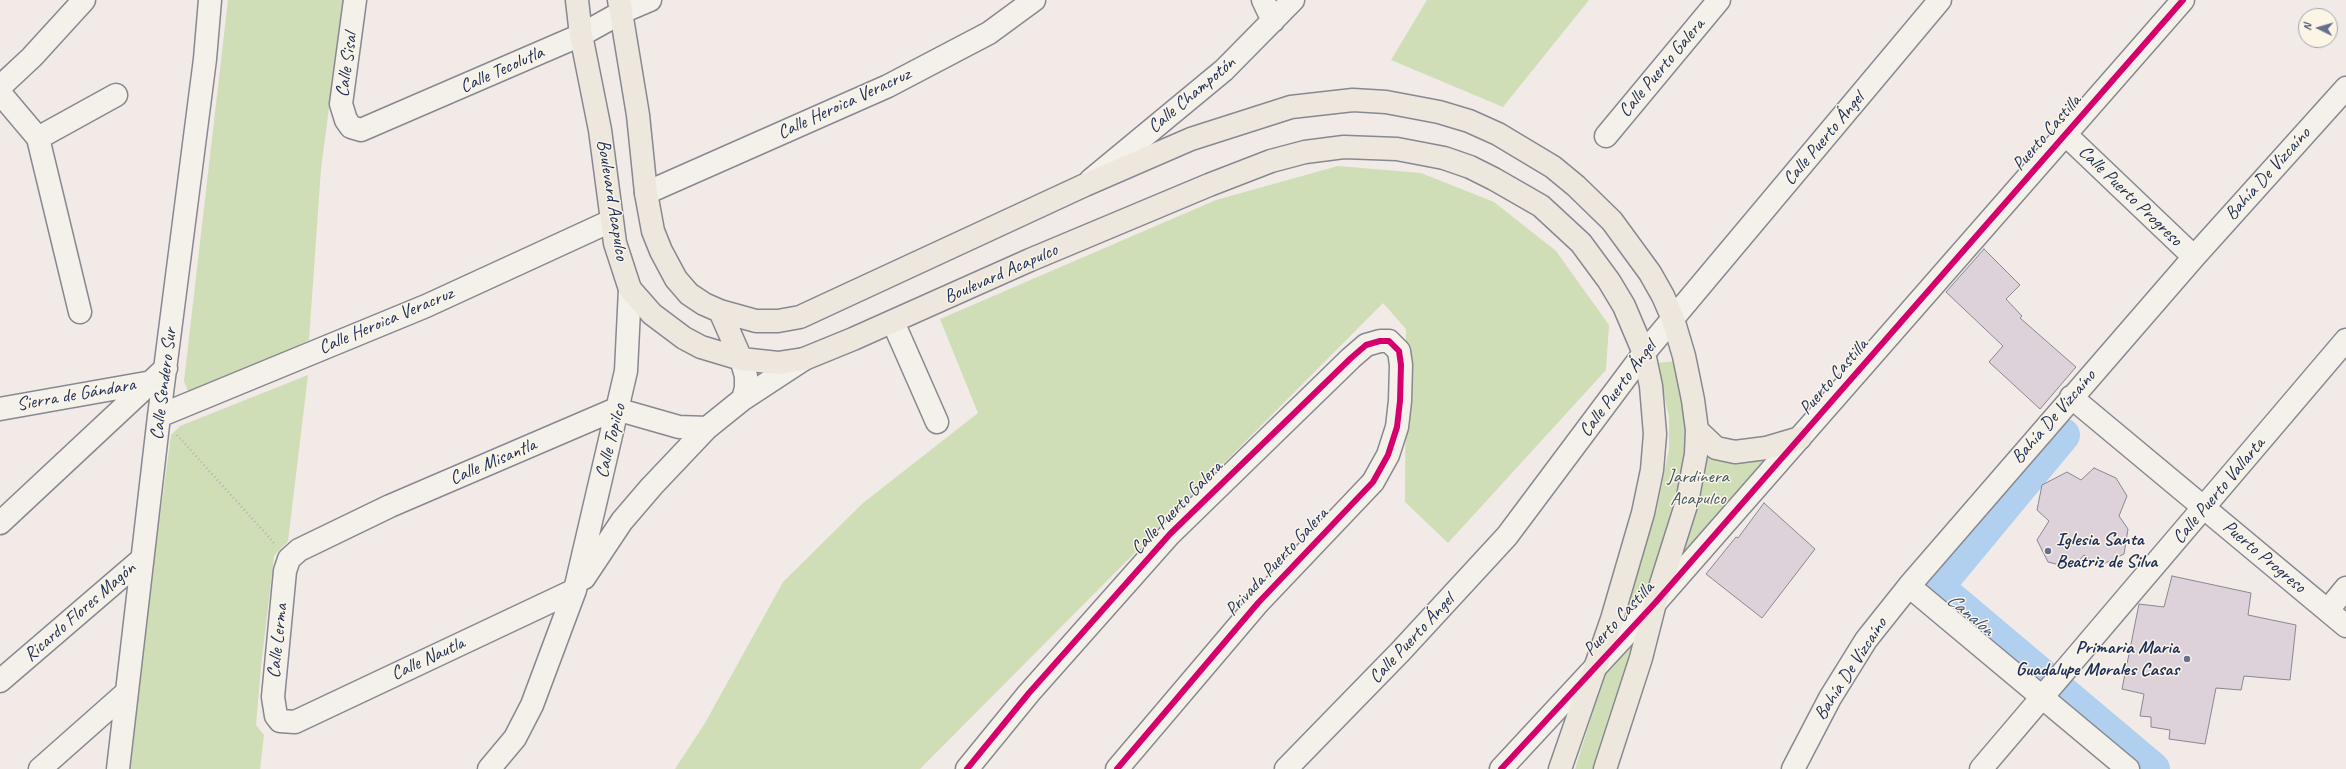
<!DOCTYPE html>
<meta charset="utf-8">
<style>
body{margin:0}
#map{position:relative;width:2346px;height:769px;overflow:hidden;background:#f1eae7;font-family:Caveat,sans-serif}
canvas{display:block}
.north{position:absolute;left:2298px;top:8px;width:40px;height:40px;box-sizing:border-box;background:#fcf5e5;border:1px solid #a2a6af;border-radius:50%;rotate:275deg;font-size:11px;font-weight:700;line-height:16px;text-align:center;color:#1b2f5e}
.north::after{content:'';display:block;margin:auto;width:14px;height:18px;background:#66708e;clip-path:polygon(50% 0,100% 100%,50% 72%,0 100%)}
</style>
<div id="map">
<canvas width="2346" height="769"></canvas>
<div class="north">N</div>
</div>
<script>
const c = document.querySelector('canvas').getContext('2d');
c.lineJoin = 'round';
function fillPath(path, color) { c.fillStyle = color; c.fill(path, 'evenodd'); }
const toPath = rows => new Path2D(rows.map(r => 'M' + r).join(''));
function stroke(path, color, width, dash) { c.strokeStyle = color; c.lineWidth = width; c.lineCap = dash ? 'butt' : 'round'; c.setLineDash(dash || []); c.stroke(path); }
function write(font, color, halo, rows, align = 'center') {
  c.font = font + ' Caveat,sans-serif'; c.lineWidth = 3; c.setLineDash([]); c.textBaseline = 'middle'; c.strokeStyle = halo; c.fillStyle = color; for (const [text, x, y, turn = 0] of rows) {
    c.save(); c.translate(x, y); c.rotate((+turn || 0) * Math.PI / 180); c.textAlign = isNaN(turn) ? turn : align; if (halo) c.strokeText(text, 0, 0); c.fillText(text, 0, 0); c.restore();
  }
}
const green = toPath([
 [228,0,343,0,321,169,309,340,198,395,188,391,184,381],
 [1427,0,1589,0,1503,107,1391,60],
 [1338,166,1421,173,1494,202,1556,251,1609,325,1606,370,1448,543,1405,502,1406,329,1383,303,920,769,675,769,705,723,783,582,863,503,978,413,940,319,1216,200],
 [1676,361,1691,431,1749,458,1770,463,1652,593,1596,769,1575,769,1657,509,1669,449,1669,417,1657,363],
 [308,375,288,541,274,556,261,667,256,725,264,735,260,769,126,769,171,435,180,426]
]);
const river = toPath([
 [2063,435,1937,587,2153,769]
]);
const building = toPath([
 [1984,249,2020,285,2006,299,2022,316,2020,318,2076,367,2040,409,1989,362,2003,346,1946,292,1984,249],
 [2094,468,2116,478,2127,496,2119,516,2128,529,2124,554,2099,566,2084,555,2072,568,2048,562,2037,540,2049,521,2037,510,2042,485,2067,472,2081,480,2094,468],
 [1764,503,1815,549,1762,618,1706,574,1736,537,1738,538,1764,503],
 [2172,576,2251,593,2248,615,2296,625,2290,680,2244,676,2241,690,2216,688,2205,744,2169,739,2170,730,2151,727,2151,717,2140,716,2144,694,2122,689,2139,604,2164,607,2172,576]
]);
const path = toPath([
 [177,435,275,544]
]);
const minor = toPath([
 [355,0,341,104,346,120,351,127,361,130,581,35,622,12,650,0],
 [1263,0,1273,21],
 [0,87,32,57,84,0],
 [0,93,38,138,80,312],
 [2066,135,2194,257],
 [1606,136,1719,0],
 [38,138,116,95],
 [1091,180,1224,70,1293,0],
 [646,193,888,86,989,33,1034,0],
 [893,322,937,422],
 [741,359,746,376,746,388,743,399],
 [2071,397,2346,626],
 [0,409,152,382],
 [159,416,426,306,611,221],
 [0,523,166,368],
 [584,578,622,521,652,486,707,428,743,399,804,359],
 [1909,586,2128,769],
 [575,590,295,722,280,721,276,716,273,697,285,571,289,559,299,550,390,506,616,409,679,427,707,428],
 [2328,610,2346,588],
 [0,681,142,559],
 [40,769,127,692],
 [118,769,159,416,205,59,210,0],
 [489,769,515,738,532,705,575,590,626,371,630,289],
 [967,769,1029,693,1170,534,1351,358,1366,345,1380,341,1389,341,1399,351,1401,365,1400,401,1397,427,1388,455,1373,482,1258,603,1117,769],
 [1286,769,1400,652,1507,536,1644,353,1940,0],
 [1501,769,1655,603,2183,0],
 [1793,769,1830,698,1866,640,1909,586,2194,257,2346,88],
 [1981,769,2346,340]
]);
const major = toPath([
 [577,0,581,35,600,130,615,243,630,289,652,314,684,338,701,347,741,359,778,363,804,359,853,339,1030,260,1209,185,1271,161,1305,152,1344,147,1397,149,1444,158,1470,167,1494,179,1541,206,1581,243,1609,281,1624,306,1644,353,1651,386,1655,434,1652,470,1643,513,1612,619,1560,769],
 [619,0,638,115,646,193,653,231,661,251,676,279,689,294,704,304,720,311,756,321,778,321,800,317,1085,185,1191,139,1291,107,1353,100,1386,102,1439,112,1469,121,1498,134,1553,167,1576,186,1612,221,1650,273,1663,296,1673,319,1684,356,1693,400,1697,430,1696,454,1687,502,1655,603,1641,658,1605,769],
 [720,311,741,359],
 [1697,430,1716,448,1735,452,1766,448,1800,438]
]);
const cycleway = toPath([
 [967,769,1029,693,1170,534,1351,358,1366,345,1380,341,1389,341,1399,351,1401,365,1400,401,1397,427,1388,455,1373,482,1258,603,1117,769],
 [1501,769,1655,603,2183,0]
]);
const markers = [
 [2048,551,4,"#66708e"],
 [2187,659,4,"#66708e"]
];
const streetNames = [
 ["Calle Sisal",347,65,-82],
 ["Calle Puerto Galera",1662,68,-50],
 ["Calle Tecolutla",502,70,-24],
 ["Calle Champotón",1192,95,-40],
 ["Calle Heroica Veracruz",844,104,-25],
 ["Puerto Castilla",2047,133,-49],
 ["Calle Puerto Ángel",1824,139,-50],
 ["Bahía De Vizcaíno",2268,174,-48],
 ["Calle Puerto Progreso",2130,196,44],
 ["Boulevard Acapulco",612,200,81],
 ["Boulevard Acapulco",1001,274,-24],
 ["Calle Heroica Veracruz",386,321,-23],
 ["Puerto Castilla",1834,377,-49],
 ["Calle Sendero Sur",164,384,-83],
 ["Calle Puerto Ángel",1618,389,-53],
 ["Sierra de Gándara",76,395,-10],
 ["Bahía De Vizcaíno",2054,417,-49],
 ["Calle Topilco",611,441,-76],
 ["Calle Misantla",493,462,-23],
 ["Calle Puerto Vallarta",2219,491,-50],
 ["Calle Puerto Galera",1177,508,-46],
 ["Puerto Progreso",2264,557,40],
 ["Privada Puerto Galera",1277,562,-47],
 ["Ricardo Flores Magón",80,612,-41],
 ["Puerto Castilla",1619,619,-47],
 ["Calle Puerto Ángel",1412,639,-47],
 ["Calle Lerma",278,641,-84],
 ["Calle Nautla",428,659,-25],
 ["Bahía De Vizcaíno",1851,669,-57]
];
const parkNames = [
 ["Jardinera",1698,477],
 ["Acapulco",1698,499]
];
const poiNames = [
 ["Iglesia Santa",2056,540],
 ["Beatriz de Silva",2056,562],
 ["Primaria Maria",2179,648,"right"],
 ["Guadalupe Morales Casas",2179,670,"right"]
];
const waterNames = [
 ["Canalon",1970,615,40]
];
fillPath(green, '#cfdeb7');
stroke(river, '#b1cfee', 34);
fillPath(building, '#ddd2d9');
stroke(building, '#878890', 1);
stroke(minor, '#878890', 25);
stroke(major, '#878890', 25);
stroke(path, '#b1b2b4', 2.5, [1, 3]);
stroke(minor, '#f4f1eb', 22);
stroke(major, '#eee7de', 22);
stroke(cycleway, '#d6006c', 6);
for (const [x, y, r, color] of markers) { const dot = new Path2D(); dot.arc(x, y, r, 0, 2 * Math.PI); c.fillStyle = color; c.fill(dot); stroke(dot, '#fcf5e5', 1.5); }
write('19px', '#1b2f5e', '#fcf5e5', streetNames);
write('19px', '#41586a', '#fcf5e5', parkNames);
write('bold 19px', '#1b2f5e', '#fcf5e5', poiNames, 'left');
write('italic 20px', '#3a5483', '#fcf5e5', waterNames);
</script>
